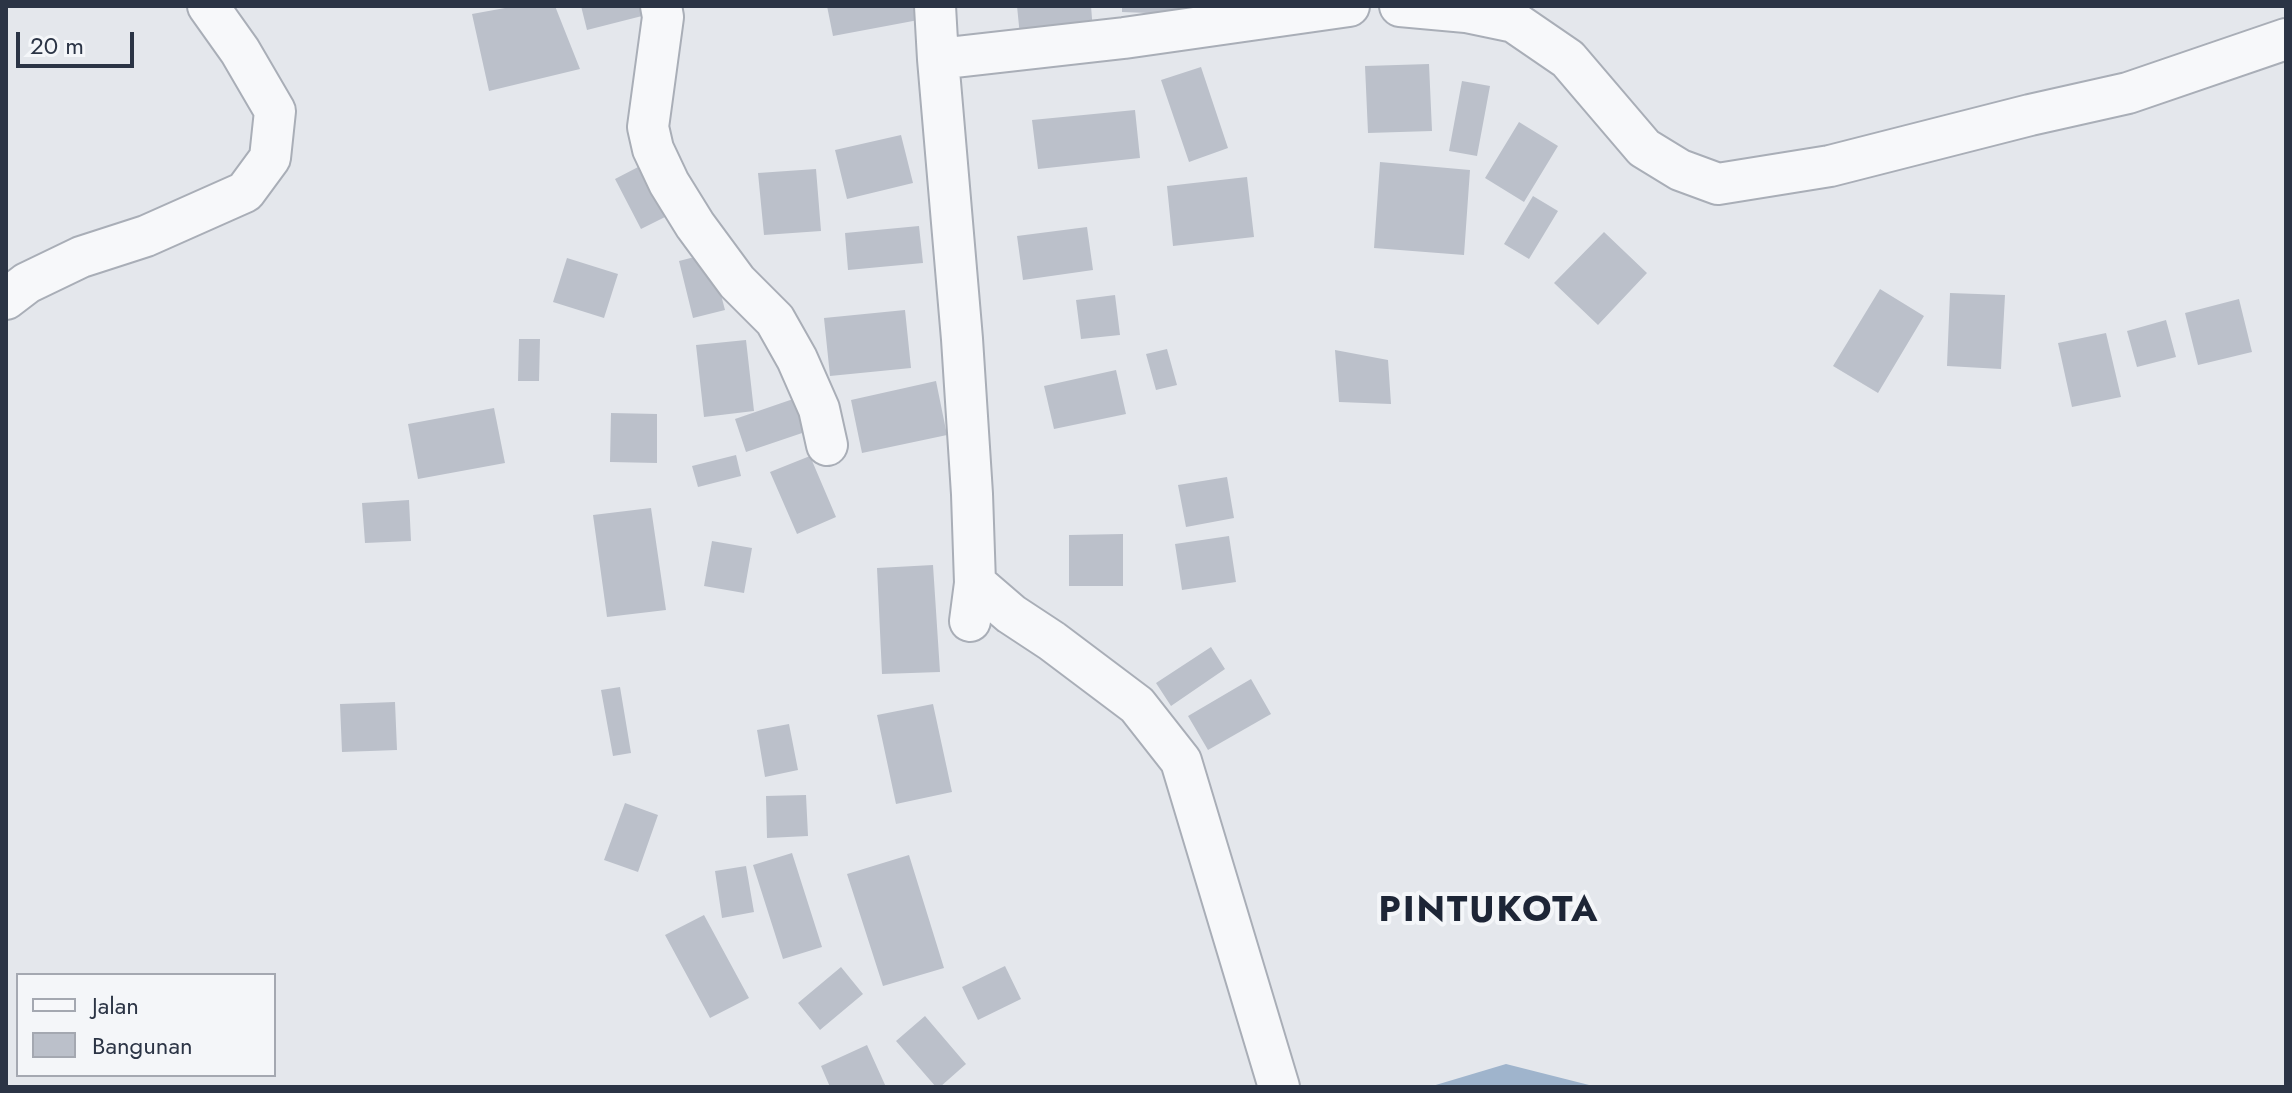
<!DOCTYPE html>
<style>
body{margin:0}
#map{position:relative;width:2292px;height:1093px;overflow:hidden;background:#e4e7ec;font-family:Jost,sans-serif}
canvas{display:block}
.frame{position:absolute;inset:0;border:8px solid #2b3445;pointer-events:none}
.legend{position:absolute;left:16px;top:973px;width:260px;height:104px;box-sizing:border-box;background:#f4f6f9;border:2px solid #a4a8b1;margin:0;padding:10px 14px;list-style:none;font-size:24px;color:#2b3445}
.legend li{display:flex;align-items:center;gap:16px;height:40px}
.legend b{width:40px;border:2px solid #a4a8b1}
.scale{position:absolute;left:16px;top:32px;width:118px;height:36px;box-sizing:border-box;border:4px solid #2b3445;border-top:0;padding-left:10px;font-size:24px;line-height:28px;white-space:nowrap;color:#2b3445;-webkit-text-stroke:6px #f4f6f9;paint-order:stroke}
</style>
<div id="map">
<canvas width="2292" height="1093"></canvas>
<div class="frame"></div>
<ul class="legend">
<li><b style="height:10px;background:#f7f8fa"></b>Jalan</li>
<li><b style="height:22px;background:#bbc0ca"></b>Bangunan</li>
</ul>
<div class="scale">20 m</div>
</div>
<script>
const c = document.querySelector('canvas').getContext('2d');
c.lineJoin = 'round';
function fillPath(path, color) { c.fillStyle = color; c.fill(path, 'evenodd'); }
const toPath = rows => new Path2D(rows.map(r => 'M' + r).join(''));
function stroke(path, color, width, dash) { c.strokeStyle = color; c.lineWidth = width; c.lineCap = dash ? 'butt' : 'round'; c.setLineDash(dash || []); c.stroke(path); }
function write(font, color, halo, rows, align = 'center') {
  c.font = font + ' Jost,sans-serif'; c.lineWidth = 8; c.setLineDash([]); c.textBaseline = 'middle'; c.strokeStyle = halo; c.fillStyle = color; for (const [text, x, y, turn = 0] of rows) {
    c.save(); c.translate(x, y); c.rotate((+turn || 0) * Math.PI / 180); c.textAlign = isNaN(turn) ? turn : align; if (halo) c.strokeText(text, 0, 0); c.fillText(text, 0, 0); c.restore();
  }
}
const water = toPath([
 [1506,1064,1597,1087,1429,1087]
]);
const building = toPath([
 [516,6,555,6,580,69,489,91,472,14],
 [581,6,639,6,642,16,587,30],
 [827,6,927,6,929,18,833,36],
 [1017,6,1091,6,1093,31,1020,36],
 [1122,6,1201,6,1201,15,1122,12],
 [1429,64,1432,131,1368,133,1365,66],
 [1201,67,1228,148,1189,162,1161,80],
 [1462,81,1490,86,1477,156,1449,151],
 [1135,110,1140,158,1038,169,1032,120],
 [1519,122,1558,146,1524,202,1485,178],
 [901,135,913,183,847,199,835,150],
 [1380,162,1470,170,1464,255,1374,248],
 [642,165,669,215,641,229,615,179],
 [816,169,821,231,764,235,758,173],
 [1247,177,1254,237,1173,246,1167,186],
 [1533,196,1558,211,1529,259,1504,244],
 [919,226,923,263,848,270,845,233],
 [1087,227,1093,270,1023,280,1017,236],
 [1604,232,1647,273,1598,325,1554,283],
 [710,253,725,310,693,318,679,261],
 [567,258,618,274,604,318,553,302],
 [1880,289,1924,316,1878,393,1833,366],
 [1950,293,2005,295,2001,369,1947,366],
 [1115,295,1120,335,1081,339,1076,300],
 [2239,299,2252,352,2198,365,2185,313],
 [905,310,911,368,830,376,824,318],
 [2166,320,2176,357,2137,367,2127,331],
 [2106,333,2121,397,2072,407,2058,343],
 [519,339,540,339,539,381,518,381],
 [746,340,754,411,704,417,696,345],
 [1167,349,1177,385,1156,390,1146,354],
 [1335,350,1388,360,1391,404,1339,402],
 [1116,370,1126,414,1054,429,1044,386],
 [936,381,947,435,862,453,851,400],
 [799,397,811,430,746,452,735,419],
 [494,408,505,463,418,479,408,424],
 [611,413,657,414,657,463,610,462],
 [736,455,741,476,698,487,692,466],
 [810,456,836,517,797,534,770,472],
 [1227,477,1234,518,1186,527,1178,485],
 [409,500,411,541,365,543,362,503],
 [651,508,666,610,607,617,593,515],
 [1123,534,1123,586,1069,586,1069,535],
 [1229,536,1236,582,1182,590,1175,544],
 [712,541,752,548,744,593,704,586],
 [933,565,940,672,882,674,877,568],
 [1211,647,1225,669,1171,706,1156,683],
 [1251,679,1271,714,1208,750,1188,716],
 [620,687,631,753,613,756,601,690],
 [395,702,397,750,342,752,340,704],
 [933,704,952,792,896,804,877,715],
 [789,724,798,770,765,777,757,730],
 [806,795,808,836,767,838,766,796],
 [625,803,658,815,638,872,604,860],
 [792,853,822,947,783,959,753,865],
 [909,855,944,968,883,986,847,874],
 [746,866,754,912,722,918,715,871],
 [704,915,749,998,710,1018,665,935],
 [1005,966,1021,999,978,1020,962,987],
 [841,967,863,994,820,1030,798,1003],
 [925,1016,966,1064,940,1087,936,1087,896,1041],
 [867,1045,886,1087,830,1087,821,1066]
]);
const minor = toPath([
 [661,6,663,17,648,127,653,149,669,183,695,225,737,282,775,320,797,359,819,409,827,445],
 [935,6,938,59,1124,38,1349,6],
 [1400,6,1466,12,1514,22,1568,59,1644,148,1680,170,1718,184,1830,166,2030,115,2128,93,2286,39],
 [938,59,962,339,972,494,975,583,970,621],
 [6,299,27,283,81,257,146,236,245,192,270,158,275,111,240,51,208,6],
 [975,583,1011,614,1052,641,1137,705,1181,761,1279,1087]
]);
const districtNames = [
 ["PINTUKOTA",1489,912]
];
fillPath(water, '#9fb4cc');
fillPath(building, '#bbc0ca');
stroke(minor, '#a9aeb7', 44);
stroke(minor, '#f7f8fa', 40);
c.letterSpacing = '2px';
write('bold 36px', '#1d2536', '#f4f6f9', districtNames);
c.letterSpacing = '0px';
</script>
